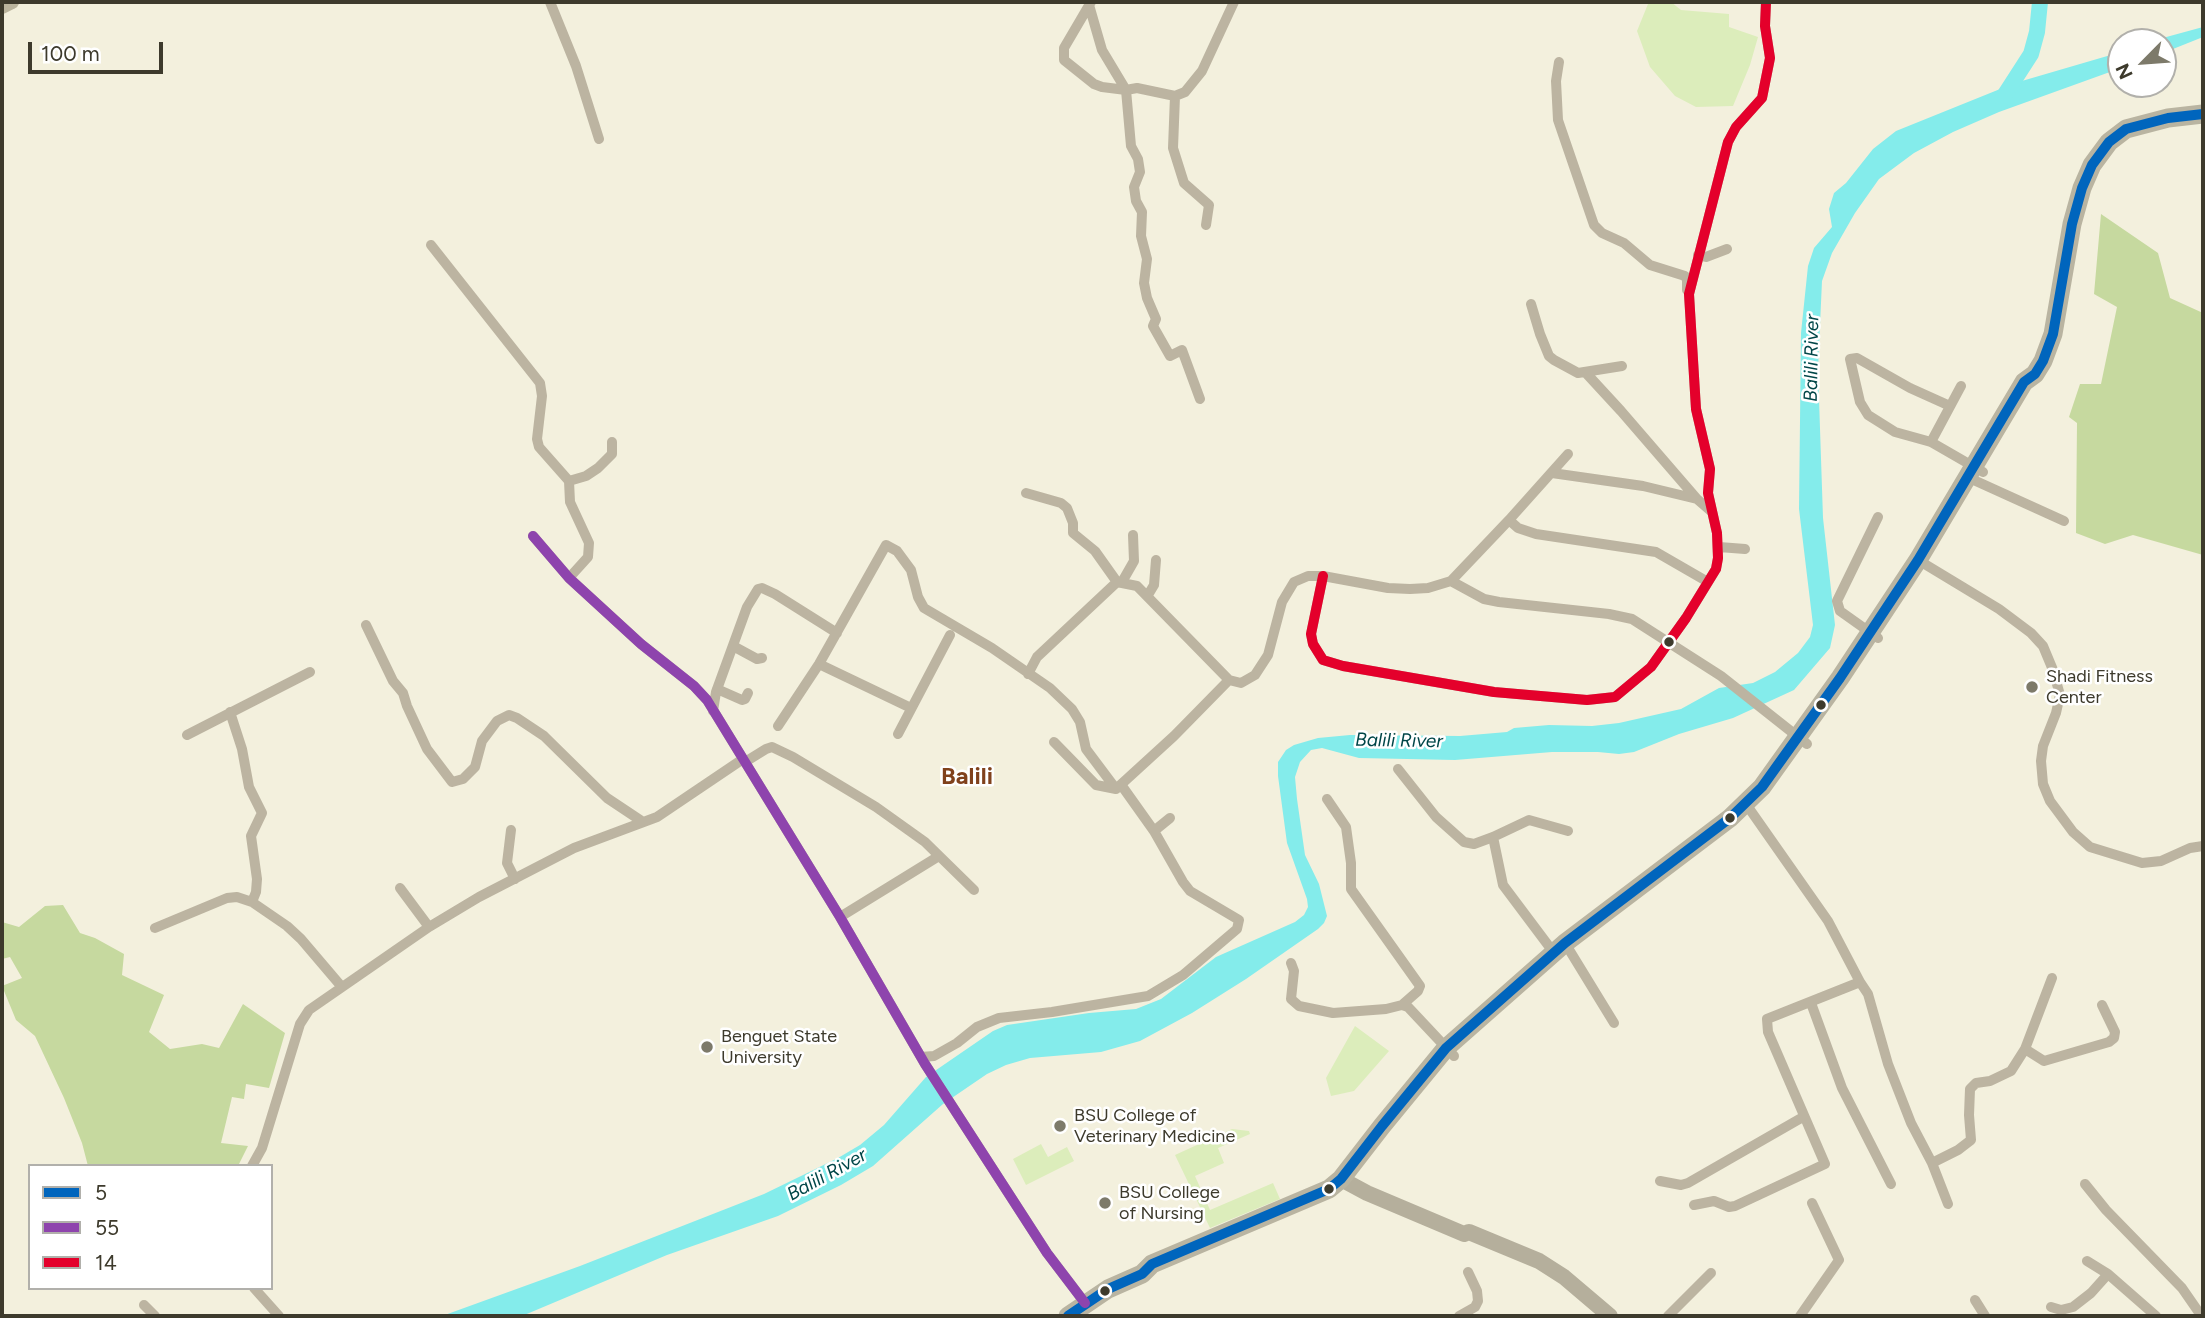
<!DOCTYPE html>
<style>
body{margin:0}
#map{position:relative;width:2205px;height:1318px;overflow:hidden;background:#f3f0dd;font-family:Figtree,sans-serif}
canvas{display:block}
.frame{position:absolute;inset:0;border:4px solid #3d3a2c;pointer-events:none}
.legend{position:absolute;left:28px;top:1164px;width:245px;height:126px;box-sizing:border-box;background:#fff;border:2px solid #b1b0ab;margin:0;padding:9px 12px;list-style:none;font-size:21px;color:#3d3a2c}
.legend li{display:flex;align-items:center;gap:14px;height:35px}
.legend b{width:35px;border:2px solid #b1b0ab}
.north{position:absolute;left:2107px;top:28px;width:70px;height:70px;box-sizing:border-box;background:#fff;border:2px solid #b1b0ab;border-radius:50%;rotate:245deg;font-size:19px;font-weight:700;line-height:28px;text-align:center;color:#3d3a2c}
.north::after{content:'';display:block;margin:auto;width:24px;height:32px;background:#7d7a6a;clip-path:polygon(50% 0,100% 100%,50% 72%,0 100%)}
.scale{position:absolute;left:28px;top:42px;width:135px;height:32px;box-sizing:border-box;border:4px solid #3d3a2c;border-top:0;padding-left:9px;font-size:21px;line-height:24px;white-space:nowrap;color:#3d3a2c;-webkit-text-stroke:5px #fff;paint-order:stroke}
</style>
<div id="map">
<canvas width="2205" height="1318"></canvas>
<div class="frame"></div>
<ul class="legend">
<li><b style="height:9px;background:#0065bd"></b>5</li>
<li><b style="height:9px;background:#8e44ad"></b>55</li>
<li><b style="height:9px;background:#e4002b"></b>14</li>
</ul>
<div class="north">N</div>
<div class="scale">100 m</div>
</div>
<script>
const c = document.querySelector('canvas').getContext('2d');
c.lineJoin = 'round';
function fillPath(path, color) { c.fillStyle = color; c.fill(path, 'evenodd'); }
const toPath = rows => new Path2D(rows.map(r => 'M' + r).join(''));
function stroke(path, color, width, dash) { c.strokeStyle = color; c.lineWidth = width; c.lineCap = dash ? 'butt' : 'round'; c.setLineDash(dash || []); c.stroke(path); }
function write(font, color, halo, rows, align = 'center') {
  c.font = font + ' Figtree,sans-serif'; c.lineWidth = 5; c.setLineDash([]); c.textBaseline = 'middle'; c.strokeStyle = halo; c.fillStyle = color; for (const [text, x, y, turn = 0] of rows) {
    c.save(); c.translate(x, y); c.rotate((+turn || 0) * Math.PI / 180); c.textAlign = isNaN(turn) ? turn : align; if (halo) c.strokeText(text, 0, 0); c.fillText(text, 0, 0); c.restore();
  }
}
const green = toPath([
 [1653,2,1671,2,1681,10,1729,14,1729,27,1758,37,1750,65,1733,106,1696,107,1675,96,1650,67,1637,31,1648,4],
 [1355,1026,1389,1051,1354,1091,1331,1096,1326,1078],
 [1232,1129,1249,1131,1250,1134,1218,1148,1224,1163,1195,1176,1210,1210,1273,1183,1280,1199,1210,1228,1175,1155],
 [1041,1144,1048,1157,1067,1147,1074,1161,1026,1185,1013,1159]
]);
const forest = toPath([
 [2101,214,2158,253,2170,298,2203,313,2203,555,2133,535,2105,544,2076,533,2077,423,2069,417,2080,384,2101,384,2117,307,2094,294],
 [63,905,80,933,95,938,124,954,122,975,164,995,149,1032,170,1049,202,1044,219,1048,243,1004,285,1033,269,1088,246,1084,244,1099,232,1097,221,1143,248,1146,238,1166,88,1166,82,1143,64,1098,35,1036,16,1020,2,986,22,978,10,957,2,959,2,922,19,927,45,906]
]);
const water = toPath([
 [2203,27,2203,37,2163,53,2163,42,2148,42],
 [2121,52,2121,68,1999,112,1953,132,1914,153,1879,179,1855,213,1832,253,1822,281,1818,369,1823,518,1835,625,1830,648,1794,690,1733,718,1679,734,1634,752,1619,754,1598,752,1552,752,1455,760,1359,758,1322,748,1311,750,1300,762,1295,777,1297,799,1305,855,1319,884,1327,916,1324,923,1318,929,1246,979,1192,1013,1140,1041,1101,1052,1030,1058,1006,1065,987,1074,943,1104,873,1166,841,1185,778,1216,667,1255,522,1316,442,1316,580,1266,764,1194,838,1158,860,1145,884,1125,926,1077,993,1031,1007,1025,1089,1013,1136,1009,1161,999,1216,957,1295,922,1304,915,1308,907,1307,899,1287,843,1278,776,1278,762,1286,750,1294,745,1318,738,1350,735,1460,736,1507,732,1514,728,1549,725,1592,726,1619,723,1681,709,1719,688,1753,683,1775,672,1798,653,1810,637,1813,625,1799,509,1801,333,1808,266,1814,248,1832,227,1829,209,1834,193,1846,183,1873,149,1896,131,2015,83]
]);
const river = toPath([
 [2002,99,2031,54,2037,32,2040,2]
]);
const street = toPath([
 [550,2,576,66,599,139],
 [1091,2,1064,48,1064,60,1094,84,1102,87,1126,90,1137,88,1175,96,1185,92,1202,71,1234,2],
 [1089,5,1102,50,1126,90,1131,146,1138,159,1140,172,1134,187,1136,201,1142,212,1141,236,1147,259,1144,283,1147,298,1156,319,1153,326,1170,356,1182,350,1200,399],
 [1559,62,1556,81,1558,120,1594,225,1602,233,1624,243,1650,265,1685,276,1687,280,1687,290],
 [1175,96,1173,148,1184,183,1209,205,1206,225],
 [431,245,540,383,542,396,537,439,539,447,569,481,570,502,589,543,588,557,569,578],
 [1698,255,1706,257,1727,249],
 [1531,304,1540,334,1549,356,1554,360,1578,373,1622,366],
 [1586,373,1621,411,1697,499,1712,512],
 [1950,406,1910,388,1857,358,1850,359,1860,402,1868,415,1895,432,1931,442,1983,472],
 [1931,442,1961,386],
 [1552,473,1643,486,1697,499],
 [1967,477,2064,521],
 [569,481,586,476,598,468,612,454,612,442],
 [1026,493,1061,503,1067,508,1073,523,1073,533,1095,551,1117,582,1137,586,1229,680,1241,683,1255,675,1268,655,1282,602,1294,582,1308,576,1323,576,1388,588,1410,589,1428,588,1451,581,1509,520,1568,454],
 [1878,517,1837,601,1840,611,1878,638],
 [1509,520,1518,528,1536,534,1656,552,1708,582],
 [533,536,569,578,641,644,694,686,707,700,840,917,925,1064,1047,1253,1085,1303],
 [1719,547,1745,549],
 [1918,560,1999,609,2031,633,2043,646,2053,670,2060,695,2056,713,2043,746,2041,761,2043,784,2050,801,2073,832,2090,847,2142,863,2161,861,2190,848,2203,846],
 [1323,576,1311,634,1313,644,1323,660,1343,666,1494,692,1587,700,1615,697,1651,667,1686,618,1716,569,1718,558,1717,533,1708,493,1710,469,1696,409,1689,294,1728,142,1736,127,1762,98,1770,58,1765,26,1766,2],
 [1451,581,1484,599,1499,602,1609,614,1632,619,1721,676,1807,744],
 [1122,582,1134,561,1133,535],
 [1148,595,1154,585,1156,560],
 [366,625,393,681,403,693,407,706,427,749,452,782,463,779,475,767,482,741,497,721,509,715,517,718,544,736,607,798,643,822],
 [733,646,757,659,762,658],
 [819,664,911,708],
 [1028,674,1037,657,1117,582],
 [717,689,742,700,745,699,748,693],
 [713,711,716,692,747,607,758,589,762,588,775,594,837,633],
 [230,712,242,749,249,787,262,813,251,836,257,879,256,892,252,902],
 [778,726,819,664,886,545,897,551,911,570,918,597,924,608,992,648,1050,688,1072,709,1080,722,1086,749,1116,789],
 [898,734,950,635],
 [187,735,310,672],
 [1054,742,1096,785,1116,789,1174,736,1229,680],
 [745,762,766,749,772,747,793,757,876,807,925,842,974,890],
 [1398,769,1436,817,1464,842,1474,844,1493,837,1529,820,1568,831],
 [1327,799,1346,827,1351,863,1351,889,1420,986,1418,991,1402,1005],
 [1746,804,1828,921,1860,982],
 [511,830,507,863,515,879],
 [1154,831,1170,818],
 [1493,837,1503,885,1554,953],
 [400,888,429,927],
 [840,917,939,856],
 [155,928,227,898,237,897,252,902,287,926,301,939,341,986],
 [1565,943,1614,1023],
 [1291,963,1294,971,1291,999,1299,1006,1333,1013,1386,1009,1402,1005,1408,1007,1454,1056],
 [1811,1003,1842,1088,1891,1184],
 [2025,1049,2044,1061,2109,1042,2114,1038,2115,1032,2102,1005],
 [921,1057,934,1056,957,1043,977,1027,999,1018,1052,1012,1148,996,1183,975,1237,929,1239,920,1190,891,1183,882,1154,831,1122,786],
 [1932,1163,1958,1150,1971,1140,1969,1115,1970,1089,1976,1083,1990,1081,2011,1071,2025,1049,2052,978],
 [252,1166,262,1148,300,1024,309,1010,429,927,479,897,574,848,657,817,743,759],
 [1660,1181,1681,1185,1688,1183,1803,1117],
 [2085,1184,2106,1210,2182,1288,2200,1314],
 [1694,1205,1714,1201,1729,1207,1735,1206,1825,1164,1768,1032,1767,1019,1860,982,1868,994,1888,1064,1911,1123,1932,1163,1948,1204],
 [2087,1261,2108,1274],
 [254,1288,279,1316],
 [1975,1300,1985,1316],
 [144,1305,155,1316],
 [2051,1307,2061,1310,2073,1307,2091,1293,2108,1274,2156,1316],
 [1459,1316,1475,1307,1478,1301,1477,1291,1468,1272],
 [1668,1316,1711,1273],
 [1800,1316,1839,1260,1812,1203]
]);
const secondary = toPath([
 [2,7,12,2]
]);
const primary = toPath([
 [1341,1179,1367,1193,1464,1234,1469,1232,1539,1261,1564,1277,1610,1316]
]);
const highway = toPath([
 [1068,1316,1108,1289,1142,1274,1152,1264,1329,1189,1341,1179,1382,1126,1446,1048,1565,943,1730,818,1762,787,1840,678,1918,560,2024,382,2035,374,2043,361,2053,334,2072,224,2082,188,2092,165,2109,142,2126,129,2168,118,2203,114]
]);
const bus1 = toPath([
 [1068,1316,1108,1289,1142,1274,1152,1264,1329,1189,1341,1179,1382,1126,1446,1048,1565,943,1730,818,1762,787,1840,678,1918,560,2024,382,2035,374,2043,361,2053,334,2072,224,2082,188,2092,165,2109,142,2126,129,2168,118,2203,114]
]);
const bus2 = toPath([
 [533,536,569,578,641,644,694,686,707,700,840,917,925,1064,1047,1253,1085,1303]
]);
const bus3 = toPath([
 [1323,576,1311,634,1313,644,1323,660,1343,666,1494,692,1587,700,1615,697,1651,667,1686,618,1716,569,1718,558,1717,533,1708,493,1710,469,1696,409,1689,294,1728,142,1736,127,1762,98,1770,58,1765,26,1766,2]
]);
const markers = [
 [1669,642,6,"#3d3a2c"],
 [2032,687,7,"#7d7a6a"],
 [1821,705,6,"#3d3a2c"],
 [1730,818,6,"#3d3a2c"],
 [707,1047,7,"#7d7a6a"],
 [1060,1126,7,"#7d7a6a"],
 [1329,1189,6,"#3d3a2c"],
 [1105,1203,7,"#7d7a6a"],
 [1105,1291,6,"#3d3a2c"]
];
const poiNames = [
 ["Shadi Fitness",2046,677],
 ["Center",2046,698],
 ["Benguet State",721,1037],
 ["University",721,1058],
 ["BSU College of",1074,1116],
 ["Veterinary Medicine",1074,1137],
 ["BSU College",1119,1193],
 ["of Nursing",1119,1214]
];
const waterNames = [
 ["Balili River",1812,358,-89],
 ["Balili River",1399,741,1],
 ["Balili River",827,1175,-29]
];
const districtNames = [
 ["Balili",967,777]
];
fillPath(green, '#dcedbb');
fillPath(forest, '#c6d99f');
fillPath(water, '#84eceb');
stroke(river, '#84eceb', 16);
stroke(street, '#bcb4a1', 10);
stroke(secondary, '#bab49d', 14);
stroke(primary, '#b5af9c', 16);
stroke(highway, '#b9b4a1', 19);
stroke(bus1, '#0065bd', 10);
stroke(bus2, '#8e44ad', 10);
stroke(bus3, '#e4002b', 10);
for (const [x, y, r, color] of markers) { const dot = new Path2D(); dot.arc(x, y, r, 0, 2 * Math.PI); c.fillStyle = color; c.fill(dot); stroke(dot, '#fff', 2.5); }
write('18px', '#3d3a2c', '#fff', poiNames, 'left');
write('italic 19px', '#004648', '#fff', waterNames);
write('bold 24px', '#80411c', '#fff', districtNames);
</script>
